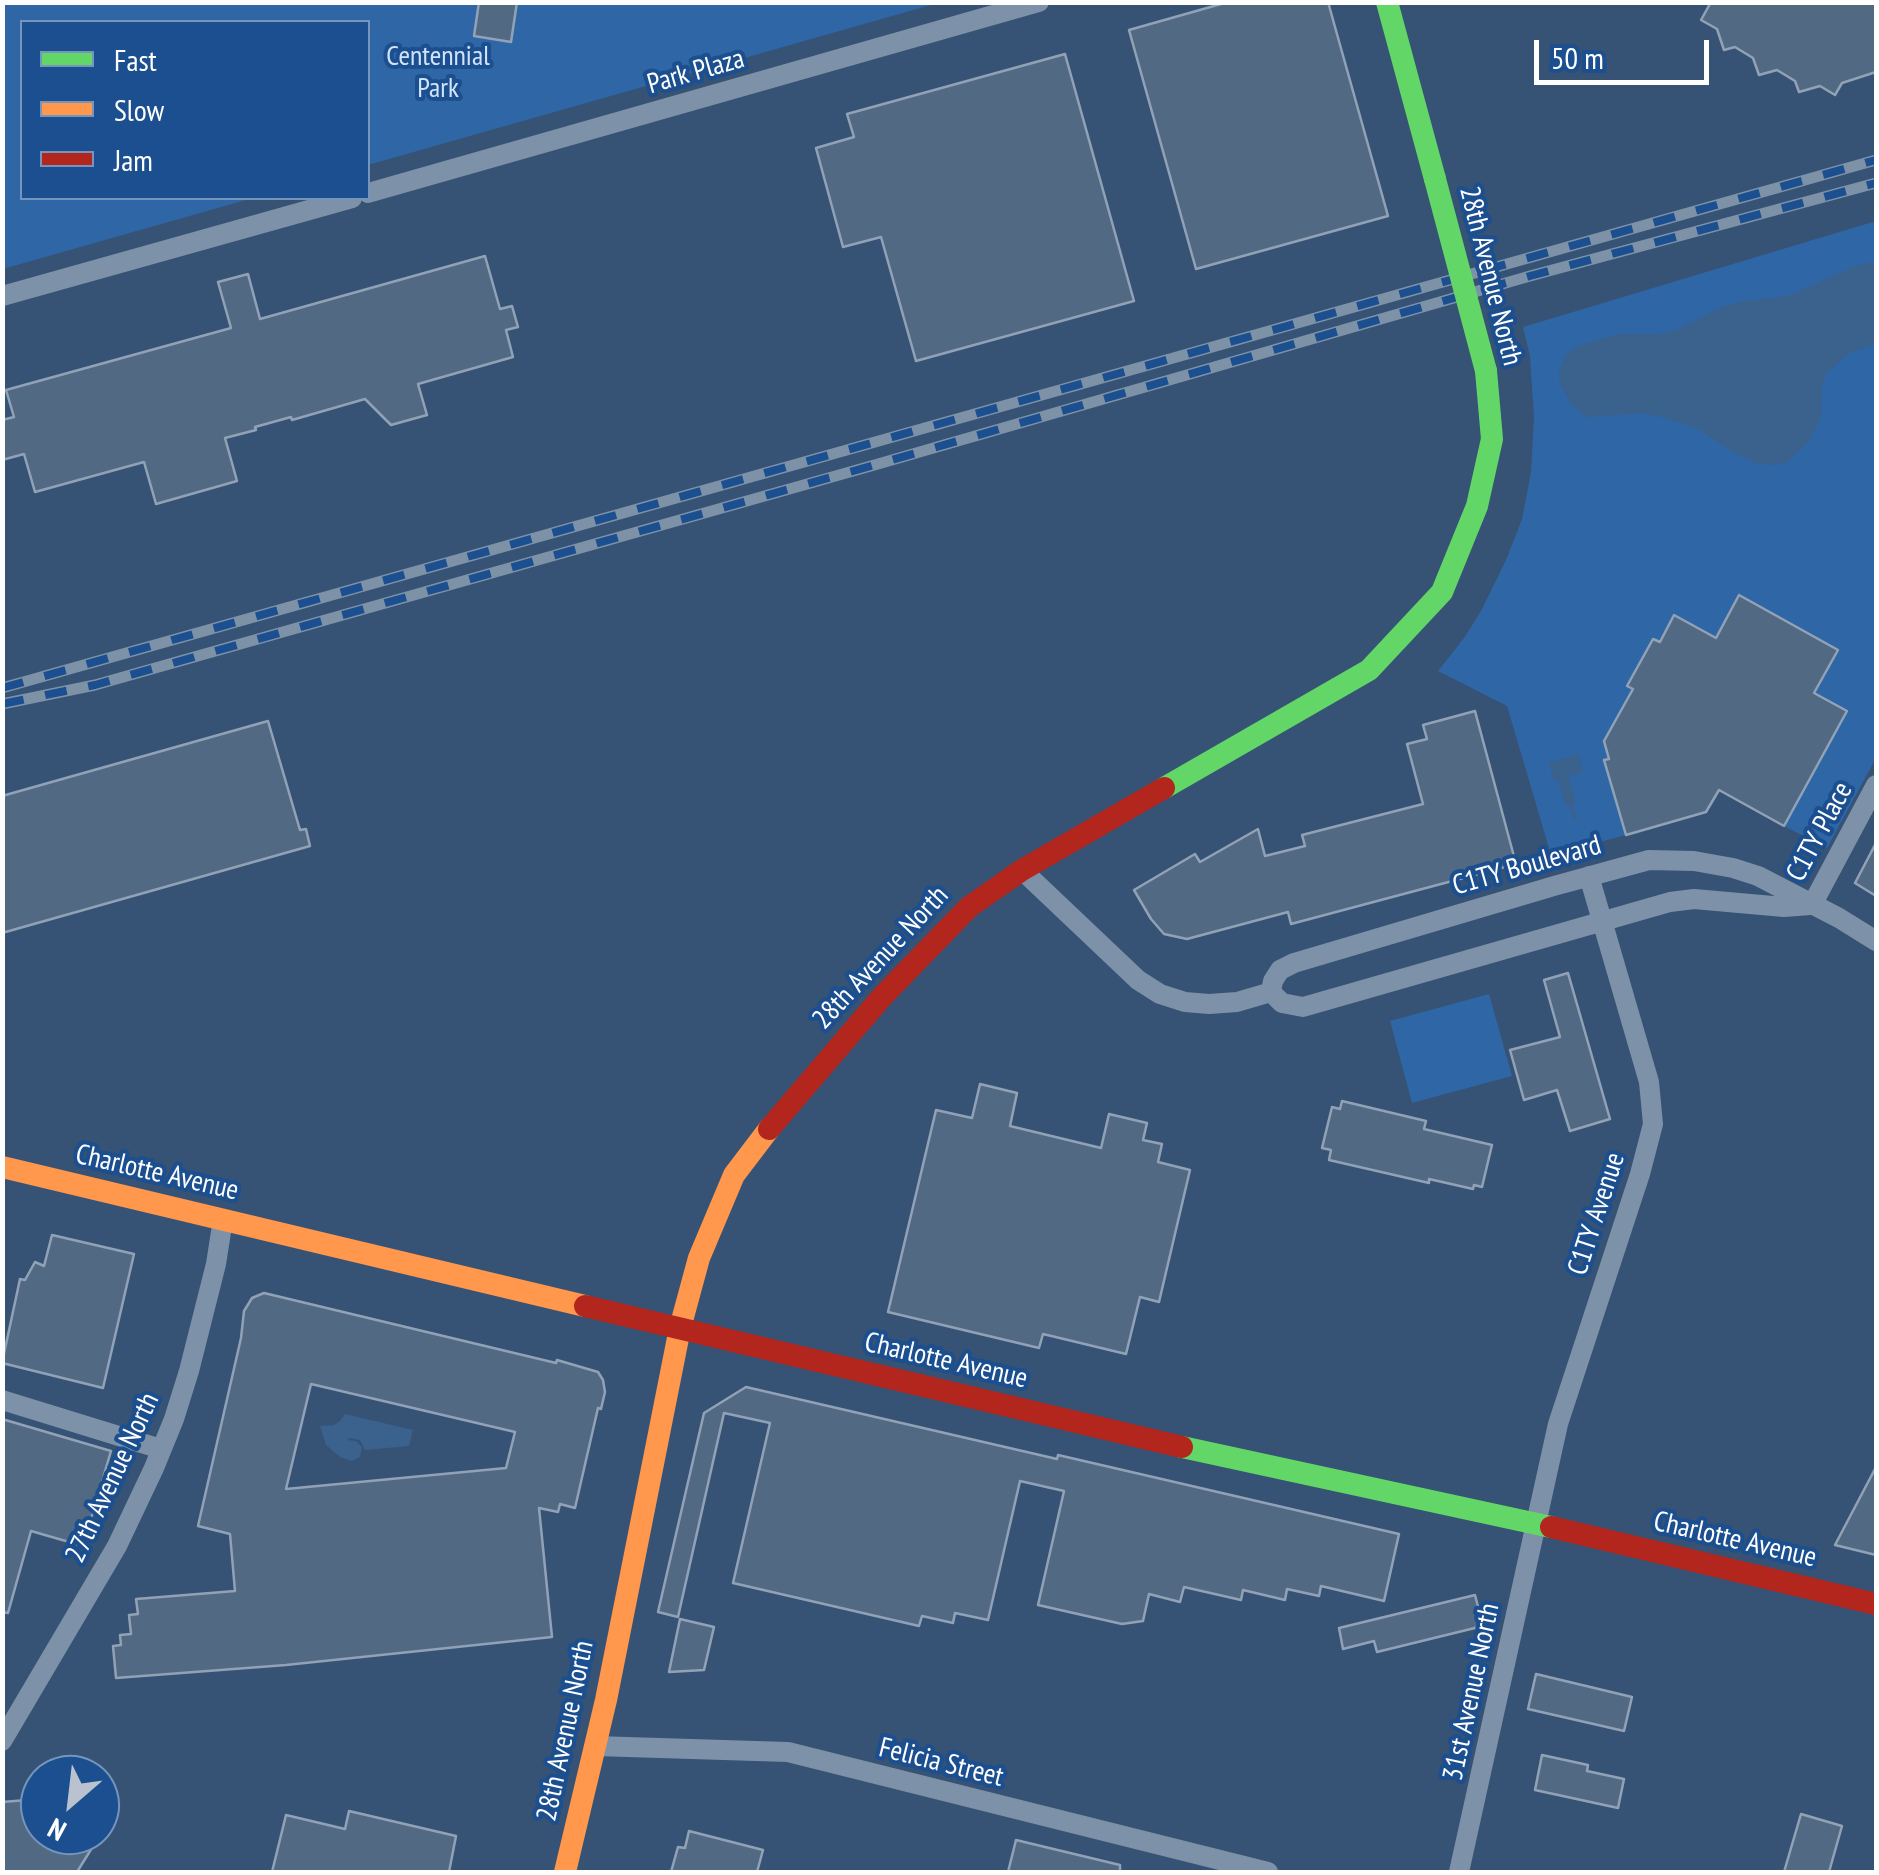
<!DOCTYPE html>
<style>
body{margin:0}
#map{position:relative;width:1879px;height:1875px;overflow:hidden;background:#365274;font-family:"PT Sans Narrow",sans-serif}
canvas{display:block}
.frame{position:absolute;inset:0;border:5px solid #fff;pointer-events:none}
.legend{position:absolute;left:20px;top:20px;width:350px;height:180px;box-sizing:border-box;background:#1b4f8f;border:2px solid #7695bc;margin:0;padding:12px 18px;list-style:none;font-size:30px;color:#fff}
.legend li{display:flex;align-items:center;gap:20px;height:50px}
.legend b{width:50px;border:2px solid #7695bc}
.north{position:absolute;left:20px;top:1755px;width:100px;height:100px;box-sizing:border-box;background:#1b4f8f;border:2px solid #7695bc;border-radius:50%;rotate:208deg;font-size:28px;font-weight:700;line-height:40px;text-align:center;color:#fff}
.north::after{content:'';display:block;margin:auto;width:35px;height:45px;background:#b9c2ce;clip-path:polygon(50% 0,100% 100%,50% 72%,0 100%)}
.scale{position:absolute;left:1534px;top:40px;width:175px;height:45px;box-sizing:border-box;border:5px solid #fff;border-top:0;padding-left:12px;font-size:30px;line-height:35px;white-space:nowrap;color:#fff;-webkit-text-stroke:8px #1b4f8f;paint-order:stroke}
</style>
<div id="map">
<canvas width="1879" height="1875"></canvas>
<div class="frame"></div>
<ul class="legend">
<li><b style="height:12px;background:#63d668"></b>Fast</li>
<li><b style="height:12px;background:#ff974d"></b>Slow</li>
<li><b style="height:12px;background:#b3261e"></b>Jam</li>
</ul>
<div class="north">N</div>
<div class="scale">50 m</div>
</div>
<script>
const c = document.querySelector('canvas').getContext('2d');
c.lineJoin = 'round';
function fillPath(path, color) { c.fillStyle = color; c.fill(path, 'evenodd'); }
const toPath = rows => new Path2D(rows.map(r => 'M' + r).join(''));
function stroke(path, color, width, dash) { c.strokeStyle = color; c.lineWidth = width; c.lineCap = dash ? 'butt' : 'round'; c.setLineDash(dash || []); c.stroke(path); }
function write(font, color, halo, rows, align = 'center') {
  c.font = font + ' "PT Sans Narrow",sans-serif'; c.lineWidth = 8; c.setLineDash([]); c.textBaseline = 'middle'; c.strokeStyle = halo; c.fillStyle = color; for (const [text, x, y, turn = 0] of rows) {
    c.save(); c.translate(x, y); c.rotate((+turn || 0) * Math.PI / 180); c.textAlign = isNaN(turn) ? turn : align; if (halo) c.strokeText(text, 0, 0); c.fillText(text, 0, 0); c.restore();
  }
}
const green = toPath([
 [3,3,938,3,368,165,368,22,22,22,22,198,253,198,3,269],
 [1876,221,1876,758,1827,848,1784,826,1847,711,1814,693,1838,650,1739,596,1716,638,1674,615,1660,642,1653,639,1627,685,1633,689,1609,759,1604,761,1626,835,1551,855,1507,706,1438,671,1464,638,1481,611,1506,560,1522,519,1531,472,1534,417,1530,357,1523,327],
 [1489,994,1512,1076,1412,1103,1390,1021]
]);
const water = toPath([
 [1876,262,1876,343,1849,353,1826,374,1822,387,1821,416,1818,424,1808,442,1786,463,1770,465,1756,463,1733,452,1699,430,1667,418,1642,413,1587,417,1573,407,1560,384,1559,371,1567,353,1581,345,1619,334,1658,334,1675,331,1722,307,1746,301,1788,296,1855,266],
 [1578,754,1583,772,1568,777,1576,802,1572,804,1577,818,1573,819,1569,805,1565,805,1558,780,1554,781,1549,763],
 [345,1414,413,1430,409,1446,365,1450,360,1440,350,1438,347,1440,356,1441,362,1447,360,1457,352,1461,340,1457,326,1445,320,1426,334,1425,340,1421]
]);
const building = toPath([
 [479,2,517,2,511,42,474,36,479,2],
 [1228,2,1328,2,1388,216,1196,269,1129,30,1228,2],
 [1711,2,1876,2,1876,72,1842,83,1835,95,1820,86,1799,92,1795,81,1777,70,1759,75,1753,58,1735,47,1724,50,1717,29,1701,20,1711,2],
 [1065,54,1134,301,916,361,881,237,843,247,816,148,854,137,847,114,1065,54],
 [485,256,500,309,512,306,518,327,506,330,513,357,418,384,427,415,391,425,365,399,292,420,291,417,255,427,256,430,225,438,237,481,156,504,144,462,35,492,24,454,2,460,2,420,14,417,6,390,231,328,218,282,248,274,260,319,485,256],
 [1739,595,1838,650,1814,693,1847,711,1784,826,1719,790,1706,812,1626,835,1604,760,1609,759,1604,741,1633,689,1627,686,1653,639,1660,642,1674,615,1716,638,1739,595],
 [1475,711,1516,864,1291,924,1288,912,1187,939,1164,934,1151,919,1134,890,1195,854,1200,862,1258,829,1265,856,1305,846,1302,835,1423,804,1407,744,1427,739,1423,725,1475,711],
 [268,721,300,830,306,829,310,846,2,933,2,796,268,721],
 [1876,843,1876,896,1855,883,1876,843],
 [1568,973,1610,1119,1570,1131,1557,1090,1524,1100,1510,1050,1560,1037,1544,980,1568,973],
 [980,1084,1017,1093,1010,1126,1101,1148,1109,1114,1147,1123,1143,1140,1162,1144,1158,1162,1190,1170,1159,1302,1140,1297,1126,1354,1043,1334,1039,1348,888,1312,936,1110,972,1118,980,1084],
 [1342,1101,1426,1121,1424,1129,1492,1145,1482,1187,1474,1185,1473,1189,1429,1179,1429,1183,1329,1160,1331,1150,1322,1148,1332,1107,1340,1109,1342,1101],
 [52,1235,134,1254,103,1388,2,1363,20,1279,25,1280,35,1262,44,1266,52,1235],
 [264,1293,556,1363,557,1360,598,1372,603,1380,605,1392,601,1409,598,1408,575,1508,560,1504,558,1512,539,1508,552,1637,286,1665,116,1678,113,1646,121,1645,120,1635,131,1634,129,1615,138,1614,136,1599,235,1591,230,1534,198,1526,241,1338,244,1311,252,1298,264,1293],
 [311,1384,515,1432,506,1468,286,1489,311,1384],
 [746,1387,1057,1459,1058,1455,1399,1534,1384,1601,1321,1586,1319,1596,1287,1589,1285,1600,1243,1590,1241,1600,1184,1587,1180,1602,1149,1594,1143,1621,1122,1624,1038,1605,1064,1491,1020,1481,988,1620,955,1613,953,1623,922,1616,919,1626,733,1583,770,1423,724,1413,678,1617,658,1612,704,1413,746,1387],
 [2,1419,111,1451,83,1546,31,1531,8,1613,2,1612,2,1419],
 [1876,1467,1876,1555,1835,1545,1876,1467],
 [1475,1595,1483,1626,1377,1652,1374,1641,1343,1649,1339,1628,1475,1595],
 [680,1619,714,1627,704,1670,669,1672,680,1619],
 [1536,1674,1632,1697,1624,1731,1528,1709,1536,1674],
 [1542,1755,1588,1765,1587,1771,1624,1779,1618,1808,1535,1790,1542,1755],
 [40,1799,40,1835,100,1835,77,1872,2,1872,2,1802,40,1799],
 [349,1811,456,1836,449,1872,272,1872,286,1815,345,1829,349,1811],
 [1801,1814,1842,1826,1829,1872,1784,1872,1801,1814],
 [689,1831,763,1850,757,1872,671,1872,678,1847,685,1848,689,1831],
 [1016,1840,1120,1865,1120,1872,1008,1872,1016,1840]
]);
const street = toPath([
 [368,193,1039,2],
 [2,296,352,198],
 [1022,870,1138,980,1160,994,1185,1002,1209,1004,1237,1002,1271,992],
 [1812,905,1876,785],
 [1271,992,1273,981,1280,970,1294,963,1554,886,1649,860,1694,861,1733,868,1758,876,1839,918,1876,941],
 [1271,992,1282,1003,1303,1007,1670,902,1694,899,1784,907,1810,905],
 [2,1400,161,1449],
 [2,1741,117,1546,154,1468,174,1419,189,1371,216,1264,223,1219],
 [595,1746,788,1752,1268,1872],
 [1459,1872,1558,1424,1640,1174,1653,1124,1649,1082,1589,876]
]);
const fast = toPath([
 [1387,2,1435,179],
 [1164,788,1369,670,1442,592,1477,506,1492,439,1486,371],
 [1182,1447,1551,1527]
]);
const slow = toPath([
 [2,1167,585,1306],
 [565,1872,606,1700,680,1328,699,1258,734,1175,769,1129]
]);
const jam = toPath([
 [769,1129,881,998,969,907,1022,870,1164,788],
 [585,1306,1182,1447],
 [1551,1527,1876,1604]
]);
const rail = toPath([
 [2,688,1876,160],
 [2,704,95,685,878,464,1530,276,1876,183]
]);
const fastBridge = toPath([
 [1435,179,1486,371]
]);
const parkNames = [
 ["Centennial",438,57],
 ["Park",438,89]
];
const streetNames = [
 ["Park Plaza",696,72,-16],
 ["28th Avenue North",1490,276,76],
 ["C1TY Place",1820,832,-62],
 ["C1TY Boulevard",1527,866,-16],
 ["28th Avenue North",881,958,-47],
 ["Charlotte Avenue",157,1173,13],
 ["C1TY Avenue",1597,1214,-72],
 ["Charlotte Avenue",946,1361,13],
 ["27th Avenue North",113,1478,-65],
 ["Charlotte Avenue",1735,1540,13],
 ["31st Avenue North",1472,1692,-78],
 ["28th Avenue North",566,1731,-78],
 ["Felicia Street",941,1763,14]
];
fillPath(green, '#2f66a5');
fillPath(water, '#3b618d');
fillPath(building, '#526984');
stroke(building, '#92a2b6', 2.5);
stroke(street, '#7d92a8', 20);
stroke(fast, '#63d668', 22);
stroke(slow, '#ff974d', 22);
stroke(jam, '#b3261e', 22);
stroke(rail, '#7e92a7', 11);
stroke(rail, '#1b4f8f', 8, [22]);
stroke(fastBridge, '#63d668', 22);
write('28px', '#cfe3fa', '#1b4f8f', parkNames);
write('28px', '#fff', '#1b4f8f', streetNames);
</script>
